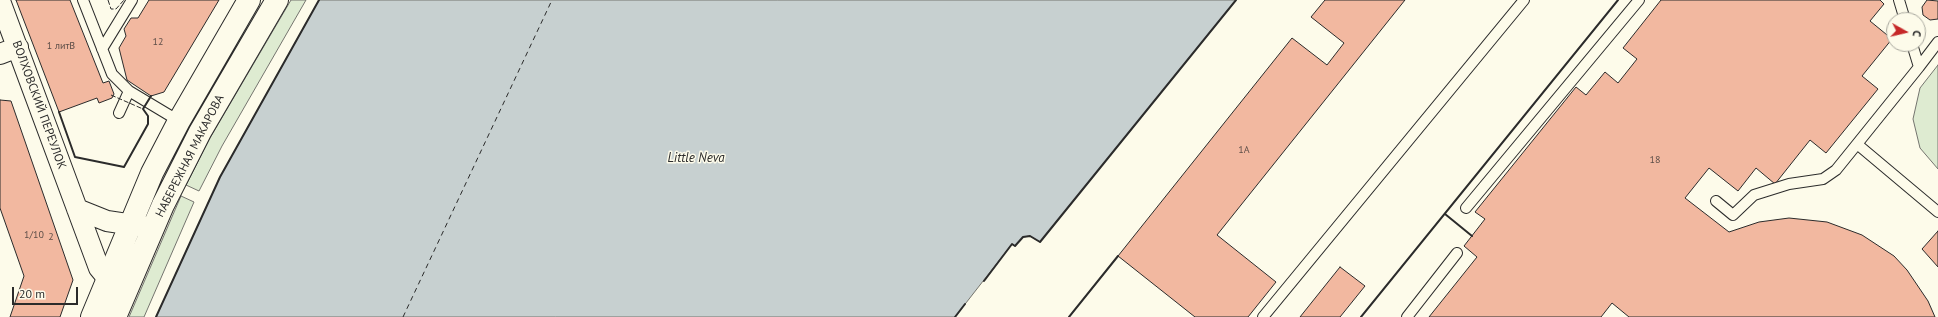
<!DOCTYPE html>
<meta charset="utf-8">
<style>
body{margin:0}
#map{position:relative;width:1938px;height:317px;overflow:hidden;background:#fdfbea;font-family:"PT Sans",sans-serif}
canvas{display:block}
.north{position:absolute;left:1886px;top:12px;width:40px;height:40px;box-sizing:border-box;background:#fdfbea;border:1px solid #a9a89e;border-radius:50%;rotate:98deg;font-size:11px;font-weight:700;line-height:16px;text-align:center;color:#2b2b2b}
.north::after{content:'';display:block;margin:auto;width:14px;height:18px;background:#c62828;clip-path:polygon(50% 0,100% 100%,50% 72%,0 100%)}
.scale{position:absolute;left:12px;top:287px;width:66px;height:18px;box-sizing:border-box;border:2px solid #2b2b2b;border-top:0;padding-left:5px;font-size:12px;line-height:14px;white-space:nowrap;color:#2b2b2b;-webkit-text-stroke:3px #fdfbea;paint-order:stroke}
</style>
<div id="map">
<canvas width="1938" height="317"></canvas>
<div class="north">С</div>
<div class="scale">20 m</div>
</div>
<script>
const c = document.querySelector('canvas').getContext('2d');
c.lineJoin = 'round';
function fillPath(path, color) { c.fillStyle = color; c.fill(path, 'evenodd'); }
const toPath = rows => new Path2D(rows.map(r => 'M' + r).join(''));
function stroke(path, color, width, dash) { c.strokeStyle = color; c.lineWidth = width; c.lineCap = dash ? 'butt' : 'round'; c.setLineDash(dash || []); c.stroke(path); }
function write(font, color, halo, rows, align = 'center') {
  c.font = font + ' "PT Sans",sans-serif'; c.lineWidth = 3; c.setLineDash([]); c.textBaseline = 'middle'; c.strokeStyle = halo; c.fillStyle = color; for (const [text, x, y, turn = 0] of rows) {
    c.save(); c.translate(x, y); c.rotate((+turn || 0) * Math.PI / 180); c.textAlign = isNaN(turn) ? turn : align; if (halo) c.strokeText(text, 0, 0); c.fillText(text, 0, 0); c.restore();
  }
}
const green = toPath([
 [291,0,306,0,222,146,199,191,186,185,210,138,291,0],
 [1938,65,1938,169,1920,148,1913,119,1920,88,1938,65],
 [181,196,194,202,144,317,129,317,181,196]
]);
const water = toPath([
 [319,0,1236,0,1040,242,1030,236,1023,237,1015,246,1012,244,955,317,156,317,220,177,319,0]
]);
const ferry = toPath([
 [403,317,552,0]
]);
const building = toPath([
 [16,0,70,0,103,83,109,81,114,94,112,98,99,103,97,98,59,112,16,0],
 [149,0,219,0,164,92,151,96,127,80,119,48,126,36,124,29,131,18,138,18,149,0],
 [1325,0,1405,0,1217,235,1276,282,1248,317,1195,317,1118,256,1292,38,1327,65,1344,43,1311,17,1325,0],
 [1661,0,1880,0,1884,4,1870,21,1892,39,1862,76,1878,89,1826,153,1810,140,1775,184,1756,168,1738,191,1709,168,1685,198,1729,232,1759,222,1789,218,1827,222,1862,235,1894,256,1907,270,1928,301,1935,317,1629,317,1612,303,1601,317,1429,317,1477,257,1464,246,1485,219,1475,212,1576,87,1586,95,1605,72,1618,83,1637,59,1623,48,1661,0],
 [1927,0,1938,1,1938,19,1930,20,1923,15,1922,7,1927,0],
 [0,100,11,101,73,280,60,317,10,317,24,276,0,208,0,100],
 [1938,231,1938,267,1922,249,1938,231],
 [1340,267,1365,286,1340,317,1300,317,1340,267]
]);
const lane = toPath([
 [83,0,112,74,129,91,179,121],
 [1899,0,1905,20],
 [1912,44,1919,67,1857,144,1938,212],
 [102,49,132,0],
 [1919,67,1938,42],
 [119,113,129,91],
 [1716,201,1733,215,1754,195,1789,184,1823,179,1836,170,1857,144],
 [1466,208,1639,0],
 [1263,317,1524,0],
 [1407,317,1457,253]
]);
const street = toPath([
 [0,1,99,268,108,279],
 [0,54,18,47],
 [77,209,107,221,147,227]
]);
const secondary = toPath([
 [92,317,152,173,179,121,249,0],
 [115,317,163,205,200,132,277,0]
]);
const fence = toPath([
 [108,0,111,9,116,9,124,0],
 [111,95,143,109]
]);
const wall = toPath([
 [59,112,75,157,124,167,148,124,148,116,143,109,151,96],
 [1445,214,1472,236],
 [984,281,1012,244,1015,246,1023,237,1030,236,1040,242,1236,0],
 [156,317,220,177,319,0],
 [955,317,965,304],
 [1069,317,1118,256],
 [1361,317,1618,0]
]);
const numberNames = [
 ["12",158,42],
 ["1 литВ",61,46],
 ["1А",1244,150],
 ["18",1655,160],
 ["1/10",34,235],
 ["2",51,237]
];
const streetNames = [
 ["ВОЛХОВСКИЙ ПЕРЕУЛОК",39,105,70],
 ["НАБЕРЕЖНАЯ МАКАРОВА",190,156,-63]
];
const waterNames = [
 ["Little Neva",696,158]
];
fillPath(green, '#deebd1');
stroke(green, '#74746e', 1);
fillPath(water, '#c7d0d0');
stroke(water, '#74746e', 1);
stroke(ferry, '#2b2b2b', 1, [5, 4]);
fillPath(building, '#f2b8a0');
stroke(building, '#2b2b2b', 1);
stroke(lane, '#2b2b2b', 12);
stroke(street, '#2b2b2b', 22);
stroke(secondary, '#2b2b2b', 24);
stroke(lane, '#fdfbea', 10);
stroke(street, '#fdfbea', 20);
stroke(secondary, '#fdfbea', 22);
stroke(fence, '#2b2b2b', 1, [5, 2]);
stroke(wall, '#2b2b2b', 2);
write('10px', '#5d4e48', null, numberNames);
write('12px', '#2b2b2b', '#fdfbea', streetNames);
write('italic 13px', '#2b2b2b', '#fdfbea', waterNames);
</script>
